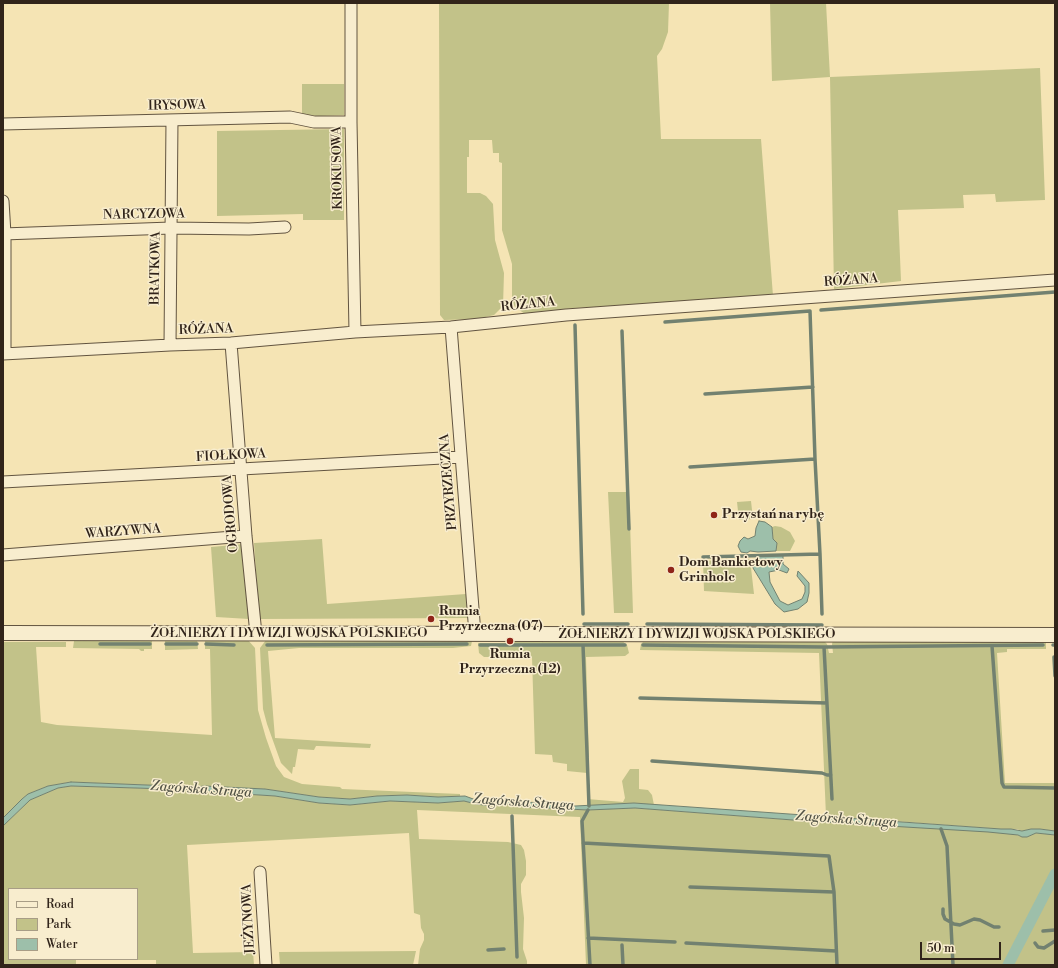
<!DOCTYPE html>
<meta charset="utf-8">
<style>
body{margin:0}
#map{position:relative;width:1058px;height:968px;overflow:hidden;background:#f5e4b4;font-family:"Libre Bodoni",serif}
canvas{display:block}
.frame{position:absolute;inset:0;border:4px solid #31241a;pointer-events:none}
.legend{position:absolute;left:8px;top:888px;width:130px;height:72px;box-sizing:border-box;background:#f8edce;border:1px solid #a89d86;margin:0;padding:5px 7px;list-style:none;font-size:12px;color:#31241a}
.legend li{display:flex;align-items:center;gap:8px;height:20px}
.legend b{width:20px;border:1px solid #a89d86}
.scale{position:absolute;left:920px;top:942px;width:81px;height:18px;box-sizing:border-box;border:2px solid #31241a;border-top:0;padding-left:5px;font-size:12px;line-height:14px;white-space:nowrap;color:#31241a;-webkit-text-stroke:3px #f8edce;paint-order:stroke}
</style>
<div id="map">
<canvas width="1058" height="968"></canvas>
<div class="frame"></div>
<ul class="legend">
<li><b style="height:5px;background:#f8edce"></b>Road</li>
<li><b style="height:11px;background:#c2c289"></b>Park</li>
<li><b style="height:11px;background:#9dbfaa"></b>Water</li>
</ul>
<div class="scale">50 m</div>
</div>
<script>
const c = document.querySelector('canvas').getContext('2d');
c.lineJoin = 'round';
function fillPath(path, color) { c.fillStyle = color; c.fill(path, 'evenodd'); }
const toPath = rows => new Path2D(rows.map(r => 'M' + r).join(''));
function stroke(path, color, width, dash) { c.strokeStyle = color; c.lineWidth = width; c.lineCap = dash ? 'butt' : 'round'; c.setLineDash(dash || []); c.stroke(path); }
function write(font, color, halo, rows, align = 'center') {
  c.font = font + ' "Libre Bodoni",serif'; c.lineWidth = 3; c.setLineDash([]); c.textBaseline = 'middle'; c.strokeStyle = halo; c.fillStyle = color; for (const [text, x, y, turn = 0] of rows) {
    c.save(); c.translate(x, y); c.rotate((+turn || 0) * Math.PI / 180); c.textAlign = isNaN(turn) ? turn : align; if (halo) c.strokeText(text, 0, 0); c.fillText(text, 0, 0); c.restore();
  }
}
const green = toPath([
 [439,3,669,3,668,32,662,49,657,56,661,139,761,139,773,296,660,305,574,308,525,314,515,307,512,301,512,264,502,230,502,163,499,162,499,153,493,153,492,140,469,140,469,157,467,157,467,193,480,193,486,196,493,204,495,240,504,273,503,306,494,315,477,319,444,320,440,315],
 [770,3,826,3,830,77,1040,68,1045,200,996,202,995,194,963,195,964,208,898,210,901,281,834,289,830,77,772,81],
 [302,84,344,84,344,115,319,116,302,115],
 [344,129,344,220,303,220,303,214,217,216,217,131],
 [608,492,629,492,633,613,614,613],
 [751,501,753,519,739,520,737,502],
 [775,526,781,527,790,532,795,541,790,551,776,551,777,543,773,539,772,527],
 [322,539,327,604,466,594,468,618,259,619,254,543],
 [244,544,249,619,216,617,211,547],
 [750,559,754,594,704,591,703,561],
 [76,639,152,639,152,649,144,649,144,651,141,651,139,649,73,648,74,641],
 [165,639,197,639,198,649,165,650],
 [206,639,247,639,255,648,258,710,266,738,276,766,284,777,302,784,340,787,342,789,460,794,460,796,438,797,407,795,377,796,350,799,319,797,265,789,204,786,197,787,70,782,48,786,28,794,22,799,3,818,3,642,66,642,66,647,36,647,41,722,57,725,212,735,210,649,205,649,205,640],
 [470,639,472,641,471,646,453,648,299,648,268,651,275,738,371,744,370,748,318,746,316,746,314,750,298,749,295,767,293,767,292,774,281,763,267,724,263,709,260,648,266,640],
 [513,639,621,640,627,645,629,653,625,656,586,657,589,757,586,757,587,773,567,771,567,764,553,762,552,755,535,754,532,657,484,657,479,653,478,643,513,643],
 [820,640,825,642,827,644,829,653,833,653,832,644,833,640,1046,640,1046,649,1007,649,1007,652,997,653,1005,783,1055,783,1055,831,1040,829,1031,829,1022,831,1017,829,1001,829,826,816,819,653,640,650,641,644,644,641],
 [630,769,639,769,639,789,648,790,652,795,654,805,634,803,587,806,587,799,623,802,625,798,622,781],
 [71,786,199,790,228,793,275,796,319,803,350,805,390,801,438,803,464,801,476,804,491,806,507,804,525,807,581,810,635,808,806,821,1010,832,1022,837,1027,837,1036,833,1049,834,1055,835,1055,965,586,965,580,817,417,810,419,839,508,842,521,845,524,850,526,861,526,875,521,884,521,892,524,918,523,949,527,961,527,965,418,965,420,949,424,940,424,934,421,928,420,915,414,913,409,833,187,845,193,953,253,952,254,965,156,965,156,960,76,960,76,965,3,965,3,826,30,800,58,788],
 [9,889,137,889,137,959,9,959],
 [416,951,413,965,280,965,279,952]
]);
const water = toPath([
 [759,521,765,522,772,527,773,539,777,543,776,551,758,552,750,551,747,553,741,552,738,546,740,541,744,537,748,539,755,536,756,528,759,521],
 [783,555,783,564,789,569,787,573,779,570,769,572,770,582,780,601,788,605,802,599,805,592,805,586,797,576,798,571,809,583,809,593,807,602,798,609,784,612,775,604,753,568,752,560,759,559,758,556,783,555],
 [71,782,197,787,204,786,265,789,319,797,350,799,377,796,407,795,438,797,465,796,476,800,492,802,510,799,522,802,549,803,575,806,634,803,1001,829,1011,829,1022,831,1031,829,1040,829,1055,831,1055,835,1036,833,1027,837,1022,837,1018,835,988,832,806,821,635,808,588,810,525,807,507,804,491,806,476,804,464,801,438,803,390,801,350,805,319,803,275,796,228,793,200,790,71,786,58,788,30,800,3,826,3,818,22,799,28,794,48,786,71,782]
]);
const stream = toPath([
 [821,310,1055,292],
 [665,322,810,311,815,459,820,554,822,614],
 [575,325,583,614],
 [622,331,629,529],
 [705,394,813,387],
 [690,467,815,459],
 [703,557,820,554],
 [584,624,628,624],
 [647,624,822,625],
 [100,644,150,644],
 [166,644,197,644],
 [206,644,234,645],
 [267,645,467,644],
 [480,645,625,645],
 [583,645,589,806],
 [643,645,824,647,832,799],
 [1053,645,1055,645],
 [992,646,1002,783,1004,787,1055,788],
 [824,647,1043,645],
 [1054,657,1055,676],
 [640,698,827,703],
 [652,761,822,773,827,775,831,775],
 [588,810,582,821,590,965],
 [512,816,517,957],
 [941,829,947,846,953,965],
 [583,843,829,856,834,892,837,965],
 [690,887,834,892],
 [943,909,943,914,945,919,954,924,960,925,974,919,980,920,994,927,999,927],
 [1043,931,1055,930],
 [588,938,675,942],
 [686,943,836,951],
 [1035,943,1038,947,1044,948,1055,941],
 [622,945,623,965],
 [488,950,504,949]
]);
const canal = toPath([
 [1008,965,1055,874]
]);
const minor = toPath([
 [351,3,351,122,355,332],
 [3,124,290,117,314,122,351,122],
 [3,201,5,234,5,354],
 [3,234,171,228,249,229,285,227],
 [451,327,475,634],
 [231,343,246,536,256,634],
 [170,345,172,120],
 [3,354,170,345,231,343,355,332,451,327,566,315,1055,280],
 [3,482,461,457],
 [3,555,246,536],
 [260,872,266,965]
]);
const tertiary = toPath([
 [3,633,1055,635]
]);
const markers = [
 [714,515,4,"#8f2418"],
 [671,570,4,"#8f2418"],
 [431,619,4,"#8f2418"],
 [510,641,4,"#8f2418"]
];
const streetNames = [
 ["IRYSOWA",177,106,-1],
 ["KROKUSOWA",338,168,-91],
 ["NARCYZOWA",144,215,-1],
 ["BRATKOWA",156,268,-89],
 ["RÓŻANA",851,281,-4],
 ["RÓŻANA",528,305,-6],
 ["RÓŻANA",206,330,-2],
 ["FIOŁKOWA",231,456,-3],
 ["PRZYRZECZNA",449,482,-95],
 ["OGRODOWA",231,514,-95],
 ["WARZYWNA",123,532,-4],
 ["ŻOŁNIERZY I DYWIZJI WOJSKA POLSKIEGO",289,634],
 ["ŻOŁNIERZY I DYWIZJI WOJSKA POLSKIEGO",697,635],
 ["JEŻYNOWA",249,919,-93]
];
const poiNames = [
 ["Przystań na rybę",722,515],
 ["Dom Bankietowy",679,563],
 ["Grinholc",679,578],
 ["Rumia",439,612],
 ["Przyrzeczna (07)",439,627],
 ["Rumia",510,655,"center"],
 ["Przyrzeczna (12)",510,670,"center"]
];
const waterNames = [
 ["Zagórska Struga",201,790,4],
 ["Zagórska Struga",523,803,4],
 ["Zagórska Struga",846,820,4]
];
fillPath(green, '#c2c289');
fillPath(water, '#9dbfaa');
stroke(water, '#728170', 1);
stroke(stream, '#728170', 3.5);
stroke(canal, '#9dbfaa', 11);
stroke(minor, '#625440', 13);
stroke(tertiary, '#625440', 16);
stroke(minor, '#f8edce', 11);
stroke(tertiary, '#f8edce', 14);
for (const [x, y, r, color] of markers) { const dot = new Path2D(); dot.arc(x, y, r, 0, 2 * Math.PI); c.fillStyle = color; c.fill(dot); stroke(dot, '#f8edce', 1.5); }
write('13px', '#31241a', '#f8edce', streetNames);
write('bold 13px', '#31241a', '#f8edce', poiNames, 'left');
write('italic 14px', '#515245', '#f8edce', waterNames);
</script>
